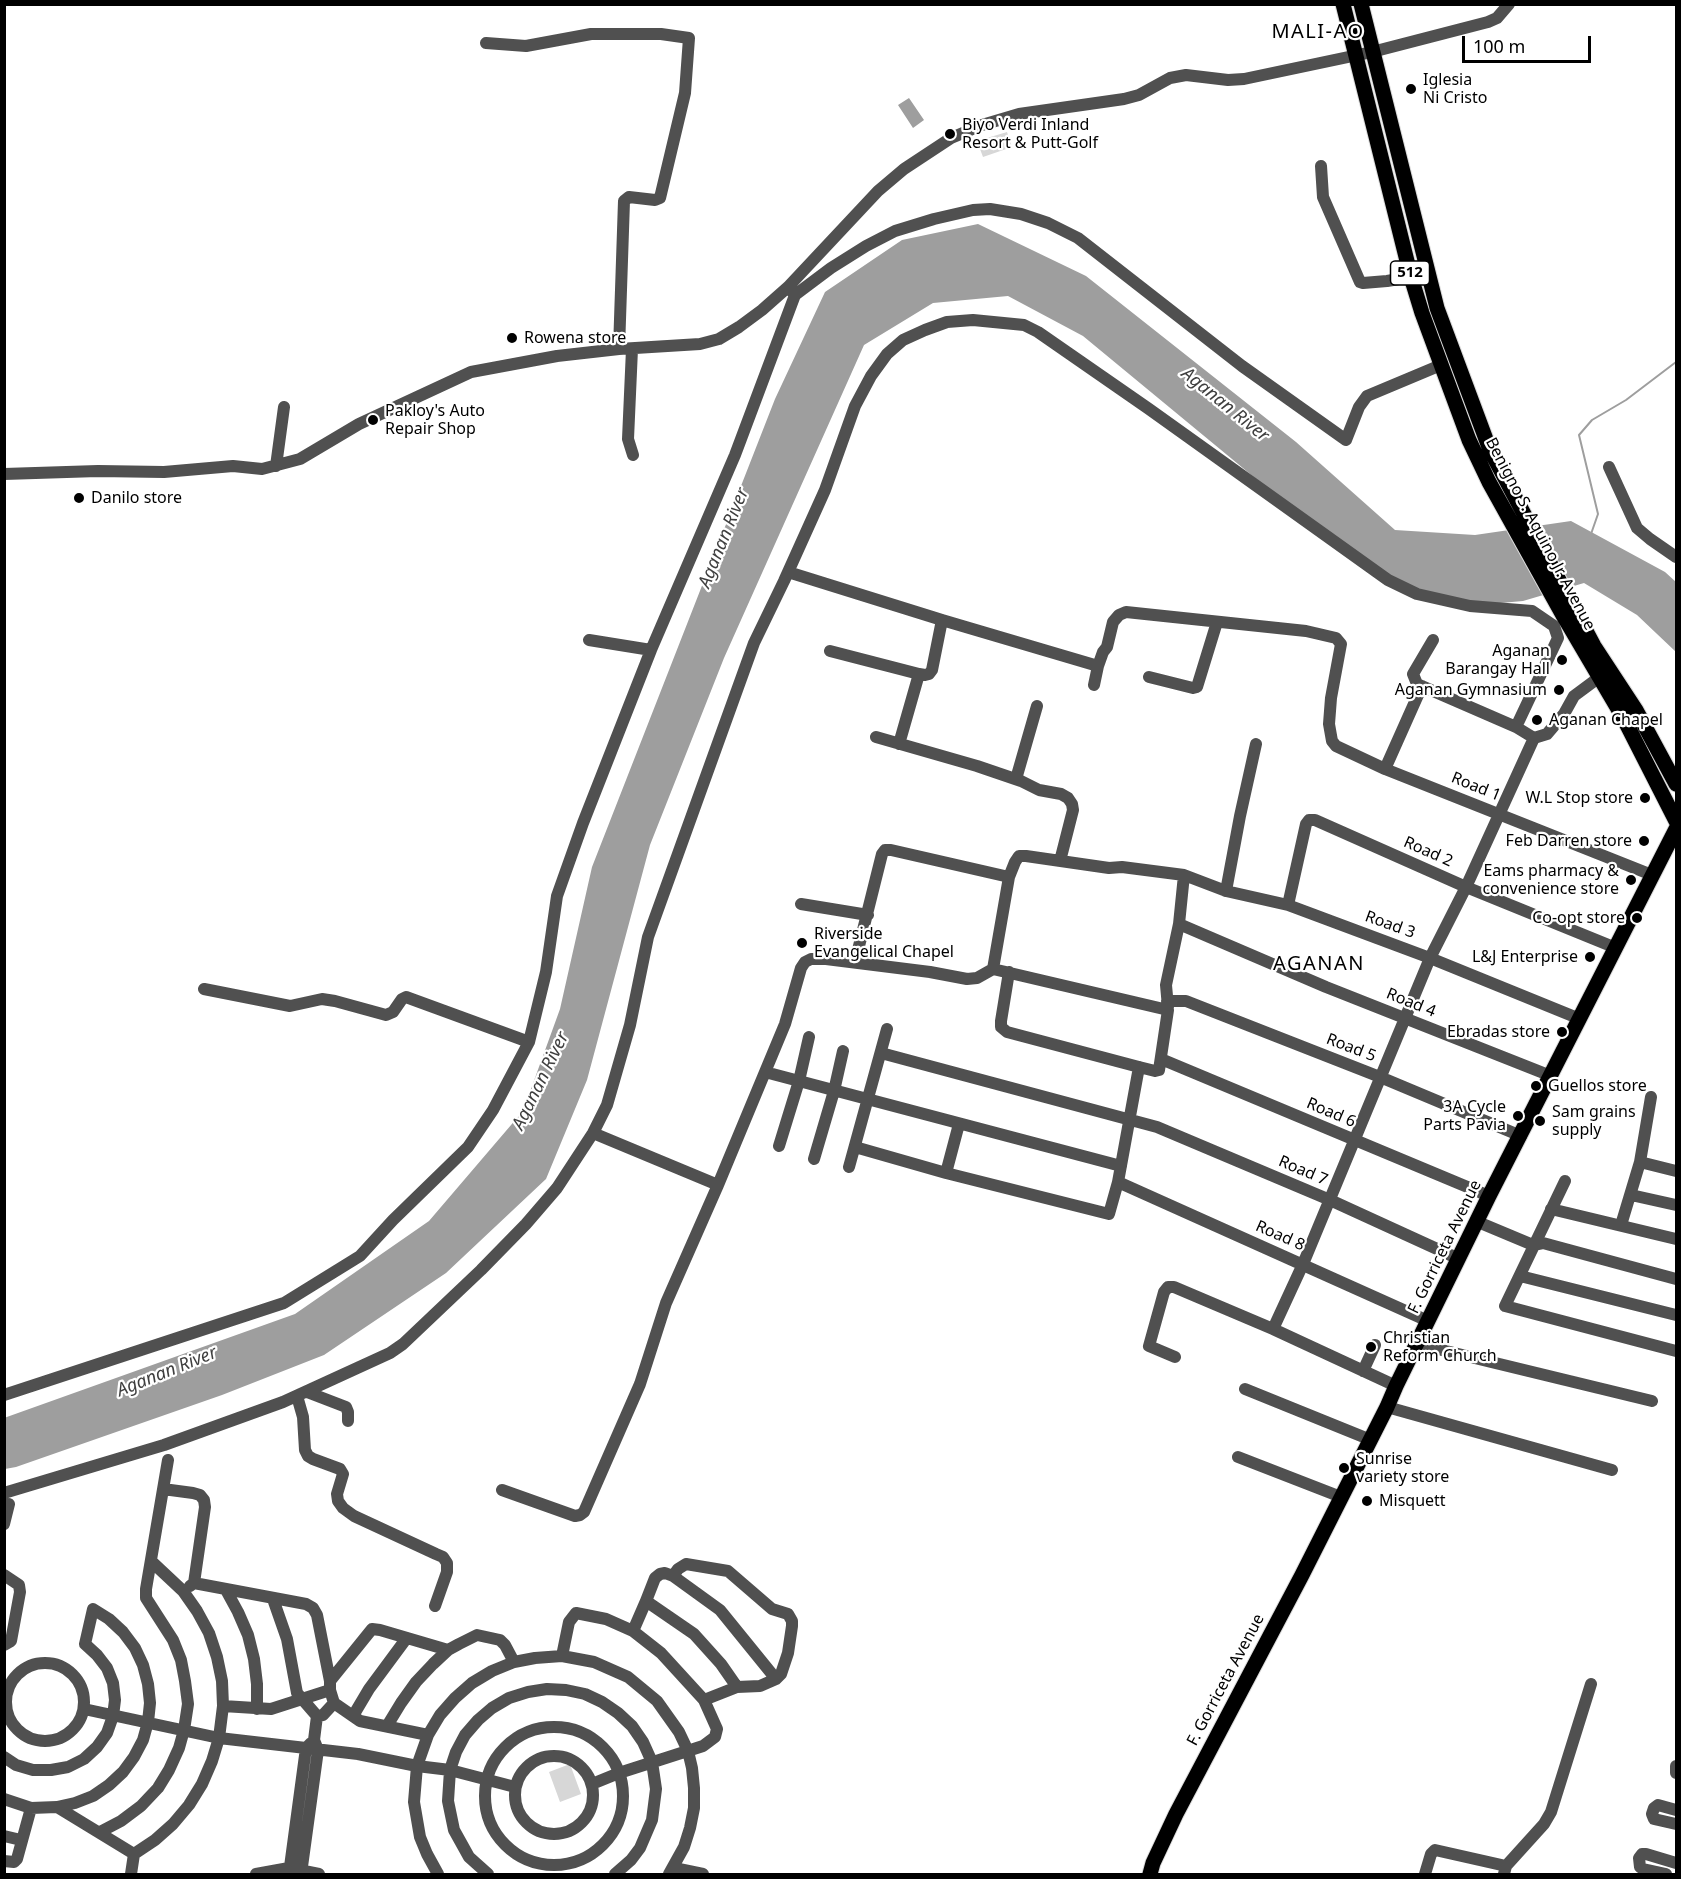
<!DOCTYPE html>
<style>
body{margin:0}
#map{position:relative;width:1681px;height:1879px;overflow:hidden;background:#fff;font-family:"Noto Sans",sans-serif}
canvas{display:block}
.frame{position:absolute;inset:0;border:6px solid #000;pointer-events:none}
.scale{position:absolute;left:1462px;top:36px;width:129px;height:27px;box-sizing:border-box;border:3px solid #000;border-top:0;padding-left:8px;font-size:18px;line-height:21px;white-space:nowrap;color:#000;-webkit-text-stroke:4px #fff;paint-order:stroke}
</style>
<div id="map">
<canvas width="1681" height="1879"></canvas>
<div class="frame"></div>
<div class="scale">100 m</div>
</div>
<script>
const c = document.querySelector('canvas').getContext('2d');
c.lineJoin = 'round';
function fillPath(path, color) { c.fillStyle = color; c.fill(path, 'evenodd'); }
const toPath = rows => new Path2D(rows.map(r => 'M' + r).join(''));
function stroke(path, color, width, dash) { c.strokeStyle = color; c.lineWidth = width; c.lineCap = dash ? 'butt' : 'round'; c.setLineDash(dash || []); c.stroke(path); }
function write(font, color, halo, rows, align = 'center') {
  c.font = font + ' "Noto Sans",sans-serif'; c.lineWidth = 4.5; c.setLineDash([]); c.textBaseline = 'middle'; c.strokeStyle = halo; c.fillStyle = color; for (const [text, x, y, turn = 0] of rows) {
    c.save(); c.translate(x, y); c.rotate((+turn || 0) * Math.PI / 180); c.textAlign = isNaN(turn) ? turn : align; if (halo) c.strokeText(text, 0, 0); c.fillText(text, 0, 0); c.restore();
  }
}
const green = toPath([
 [1007,132,1012,147,983,157,977,141],
 [570,1764,581,1794,560,1802,549,1772]
]);
const water = toPath([
 [909,98,924,120,913,128,898,105],
 [978,224,1086,276,1296,442,1395,530,1475,535,1571,521,1665,572,1676,582,1676,652,1637,615,1584,583,1523,601,1456,607,1412,595,1278,497,1083,336,1008,296,933,303,864,345,724,658,650,845,587,1080,546,1179,446,1273,324,1355,222,1395,16,1467,5,1469,4,1418,295,1314,429,1221,523,1111,560,1009,592,867,775,399,825,292,902,240]
]);
const stream = toPath([
 [1591,534,1598,514,1579,435,1592,420,1626,400,1676,362]
]);
const minor = toPath([
 [486,43,526,46,591,34,661,34,689,38,685,93,660,198,655,200,629,197,624,201,619,349],
 [1321,166,1323,197,1360,282,1363,283,1387,281,1411,277],
 [795,295,831,268,866,246,895,231,934,219,973,210,990,209,1021,214,1048,223,1078,238,1242,366,1346,440,1359,407,1367,396,1441,365],
 [632,349,628,439,633,455],
 [276,466,284,407],
 [1609,467,1637,528,1650,539,1676,557],
 [4,474,98,471,164,472,233,466,262,469,300,459,359,424,471,372,557,356,619,349,700,344,719,339,739,327,762,310,788,287,878,191,904,169,951,138,982,125,1019,114,1124,99,1139,95,1170,78,1186,75,1228,80,1244,79,1372,52,1488,22,1497,18,1509,4],
 [788,572,942,620],
 [589,640,651,650],
 [1433,640,1413,674,1417,684,1516,727,1534,738,1547,734,1564,714,1574,696,1605,673],
 [830,651,919,674],
 [1149,677,1193,688,1197,687,1217,622],
 [1094,685,1098,666],
 [876,737,977,766,1021,781,1039,790,1061,794,1068,798,1072,804,1073,810,1060,861],
 [899,744,919,674,925,675,929,674,932,670,942,620,1098,666,1103,652,1107,647,1113,622,1119,615,1126,612,1306,631,1336,638,1341,644,1331,698,1329,724,1332,741,1336,746,1385,769,1652,875],
 [1385,769,1422,686],
 [1016,779,1037,706],
 [1226,891,1240,816,1256,744],
 [801,904,868,915],
 [1288,905,1306,824,1309,820,1315,820,1466,887,1616,948],
 [1179,924,1326,987,1551,1076],
 [855,962,882,854,885,850,891,850,1009,877],
 [993,969,1168,1010,1159,1070,1155,1071,1139,1067,1007,1032,1001,1027,1001,1021,1009,972],
 [204,989,290,1006,322,999,335,1001,386,1015,393,1012,402,999,406,997,529,1042],
 [1167,1001,1186,1001,1380,1077,1521,1136],
 [1168,1007,1166,985,1179,924,1184,875],
 [881,1053,1157,1127,1330,1200,1459,1259],
 [1161,1059,1489,1196],
 [765,1072,1121,1166],
 [593,1133,718,1185],
 [779,1146,799,1081,809,1037],
 [855,1147,946,1173,1109,1214,1118,1182,1139,1067],
 [814,1159,834,1091,843,1051],
 [1640,1162,1676,1171],
 [849,1167,887,1029],
 [946,1173,959,1124],
 [1565,1181,1505,1306,1676,1351],
 [1118,1182,1428,1321],
 [1631,1195,1676,1205],
 [1551,1209,1676,1239],
 [1478,1222,1533,1245,1543,1243,1676,1279],
 [1621,1225,1640,1162,1651,1097],
 [1520,1276,1676,1315],
 [1273,1329,1303,1264,1430,958,1466,887,1534,738],
 [1417,1344,1652,1401],
 [1175,1357,1149,1346,1164,1292,1168,1287,1174,1287,1273,1329,1396,1386],
 [1363,1371,1375,1345],
 [1245,1389,1371,1440],
 [307,1392,346,1407,348,1412,348,1421],
 [4,1395,284,1303,360,1256,393,1220,468,1147,493,1110,529,1042,546,972,557,896,583,823,651,650,735,455,795,295,788,287],
 [297,1396,303,1417,305,1450,308,1456,313,1459,340,1469,343,1474,337,1494,338,1501,343,1508,354,1516,436,1554,443,1557,447,1563,447,1572,435,1606],
 [1387,1407,1612,1470],
 [1238,1457,1341,1497],
 [163,1489,193,1493,200,1495,204,1500,205,1507,194,1583,190,1586],
 [502,1490,575,1516,580,1515,584,1512,640,1384,666,1303,718,1185,785,1024,801,968,805,962,811,959,826,959,930,972,967,979,977,978,993,969,1009,877,1015,862,1019,856,1026,856,1109,868,1122,867,1184,875,1226,891,1288,905,1430,958,1580,1019],
 [4,1493,164,1445,283,1402,390,1353,403,1344,481,1270,526,1224,557,1188,593,1133,607,1105,630,1025,648,937,754,643,784,581,825,490,855,406,871,376,887,354,903,340,925,330,947,322,973,320,1024,325,1038,332,1149,409,1388,580,1417,594,1470,606,1532,611,1554,626,1558,638,1516,727],
 [4,1524,9,1504],
 [4,1575,19,1585,20,1592,11,1641,4,1645],
 [673,1576,678,1569,686,1564,728,1571,772,1609,788,1614,792,1621,792,1626,788,1653,781,1674,776,1679],
 [194,1583,306,1604,313,1608,317,1615,330,1681],
 [226,1590,238,1612,248,1635,254,1659,257,1684,257,1709],
 [273,1599,287,1639,297,1693,317,1716,323,1715,334,1703],
 [646,1601,655,1578,660,1574,665,1573,673,1576,720,1610,776,1679,760,1686,737,1687],
 [633,1631,646,1601,694,1634,721,1664,737,1687,704,1700],
 [562,1656,569,1622,576,1613,606,1619,633,1631,661,1653,704,1700,717,1729,715,1737,703,1746,619,1773,592,1784],
 '6 1702a39 39 0 1 1 78 0a39 39 0 1 1-78 0Z',
 [223,1706,271,1709,330,1690],
 [84,1709,219,1738,358,1754,417,1766,450,1770,515,1787],
 [353,1716,369,1689,406,1639],
 [387,1726,401,1703,416,1682,433,1664,448,1650,459,1644,477,1635,500,1640,505,1645,514,1662],
 '485 1796a69 69 0 1 1 138 0a69 69 0 1 1-138 0Z',
 [428,1735,360,1721,334,1703,330,1690,330,1681,372,1629,380,1630,448,1650],
 '515 1795a39 39 0 1 1 78 0a39 39 0 1 1-78 0Z',
 [4,1757,16,1765,33,1770,51,1770,68,1767,84,1759,97,1747,107,1733,113,1716,115,1700,113,1683,107,1668,97,1655,85,1644,93,1609,109,1619,123,1632,135,1648,143,1665,148,1684,150,1703,148,1722,143,1740,134,1757,123,1772,109,1785,93,1796,75,1803,57,1807,31,1808,4,1799],
 [1676,1766,1676,1773],
 [57,1807,134,1854],
 [1676,1810,1658,1805,1654,1808,1652,1814,1654,1819,1676,1824],
 [100,1832,121,1821,141,1806,158,1788,169,1770,179,1748,184,1730,188,1704,185,1681,181,1660,173,1640,146,1598,146,1589,168,1460],
 [4,1836,21,1840],
 [4,1861,14,1862,17,1859,31,1808],
 [674,1868,703,1874],
 [131,1874,134,1854,155,1840,173,1824,189,1805,202,1784,212,1761,219,1738,223,1706,222,1681,217,1657,209,1633,197,1611,183,1591,151,1561],
 [256,1874,289,1868,319,1874],
 [289,1874,306,1748,311,1743],
 [301,1874,318,1750,314,1740,317,1716],
 [438,1874,427,1854,420,1837,414,1802,417,1766,428,1735,440,1715,455,1698,472,1683,492,1671,514,1662,535,1658,562,1656,594,1662,628,1677,657,1701,679,1732,688,1751,692,1768,694,1788,694,1808,690,1828,684,1847,669,1874],
 [488,1874,469,1857,454,1830,448,1801,450,1770,456,1752,465,1735,478,1720,492,1708,509,1698,528,1692,547,1689,566,1690,585,1694,602,1702,618,1713,632,1726,643,1742,652,1762,656,1789,652,1820,640,1848,631,1860,615,1874],
 [1425,1874,1431,1854,1435,1850,1506,1866],
 [1504,1874,1506,1866,1544,1824,1551,1812,1591,1684],
 [1666,1874,1643,1869,1640,1867,1639,1858,1642,1854,1646,1854,1676,1863]
]);
const major = toPath([
 [1343,4,1411,277,1422,313,1469,440,1489,482,1564,617,1624,719,1676,821],
 [1361,4,1437,308,1490,450,1594,646,1636,710,1676,784],
 [1150,1874,1153,1863,1176,1814,1302,1575,1387,1407,1396,1386,1489,1196,1676,829]
]);
const markers = [
 [1411,89,6,"#000"],
 [950,134,6,"#000"],
 [512,338,6,"#000"],
 [373,420,6,"#000"],
 [79,498,6,"#000"],
 [1562,660,6,"#000"],
 [1559,690,6,"#000"],
 [1537,720,6,"#000"],
 [1645,798,6,"#000"],
 [1644,841,6,"#000"],
 [1631,880,6,"#000"],
 [1637,918,6,"#000"],
 [802,943,6,"#000"],
 [1590,957,6,"#000"],
 [1562,1032,6,"#000"],
 [1536,1086,6,"#000"],
 [1518,1116,6,"#000"],
 [1540,1121,6,"#000"],
 [1371,1347,6,"#000"],
 [1344,1468,6,"#000"],
 [1367,1501,6,"#000"]
];
const shields = [
 [1410,273,39]
];
const shieldNames = [
 ["512",1410,273]
];
const poiNames = [
 ["Iglesia",1423,80],
 ["Ni Cristo",1423,98],
 ["Biyo Verdi Inland",962,125],
 ["Resort & Putt-Golf",962,143],
 ["Rowena store",524,338],
 ["Pakloy's Auto",385,411],
 ["Repair Shop",385,429],
 ["Danilo store",91,498],
 ["Aganan",1550,651,"right"],
 ["Barangay Hall",1550,669,"right"],
 ["Aganan Gymnasium",1547,690,"right"],
 ["Aganan Chapel",1549,720],
 ["W.L Stop store",1633,798,"right"],
 ["Feb Darren store",1632,841,"right"],
 ["Eams pharmacy &",1619,871,"right"],
 ["convenience store",1619,889,"right"],
 ["Co-opt store",1625,918,"right"],
 ["Riverside",814,934],
 ["Evangelical Chapel",814,952],
 ["L&J Enterprise",1578,957,"right"],
 ["Ebradas store",1550,1032,"right"],
 ["Guellos store",1548,1086],
 ["3A Cycle",1506,1107,"right"],
 ["Parts Pavia",1506,1125,"right"],
 ["Sam grains",1552,1112],
 ["supply",1552,1130],
 ["Christian",1383,1338],
 ["Reform Church",1383,1356],
 ["Sunrise",1356,1459],
 ["variety store",1356,1477],
 ["Misquett",1379,1501]
];
const streetNames = [
 ["Benigno S. Aquino Jr. Avenue",1540,534,62],
 ["Road 1",1476,787,22],
 ["Road 2",1428,852,24],
 ["Road 3",1390,925,20],
 ["Road 4",1411,1003,22],
 ["Road 5",1351,1048,21],
 ["Road 6",1331,1113,23],
 ["Road 7",1303,1171,23],
 ["Road 8",1280,1236,24],
 ["F. Gorriceta Avenue",1445,1247,-64],
 ["F. Gorriceta Avenue",1226,1680,-62]
];
const waterNames = [
 ["Aganan River",1225,405,39],
 ["Aganan River",724,538,-68],
 ["Aganan River",541,1081,-64],
 ["Aganan River",167,1372,-22]
];
const quarterNames = [
 ["MALI-AO",1318,32],
 ["AGANAN",1319,964]
];
fillPath(green, '#d7d7d7');
fillPath(water, '#9e9e9e');
stroke(stream, '#9e9e9e', 2);
stroke(major, '#dbdbdb', 17);
stroke(minor, '#505050', 12);
stroke(major, '#000', 15);
for (const [x, y, r, color] of markers) { const dot = new Path2D(); dot.arc(x, y, r, 0, 2 * Math.PI); c.fillStyle = color; c.fill(dot); stroke(dot, '#fff', 2); }
for (const [x, y, w] of shields) { const box = new Path2D(); box.roundRect(x - w / 2, y - 12, w, 24, 4.5); c.fillStyle = '#fff'; c.fill(box); stroke(box, '#000', 1.5); }
write('bold 15px', '#000', null, shieldNames);
write('16px', '#000', '#fff', poiNames, 'left');
write('16px', '#000', '#fff', streetNames);
write('italic 18px', '#3f3f3f', '#fff', waterNames);
c.letterSpacing = '1.5px';
write('20px', '#000', '#fff', quarterNames);
c.letterSpacing = '0px';
</script>
